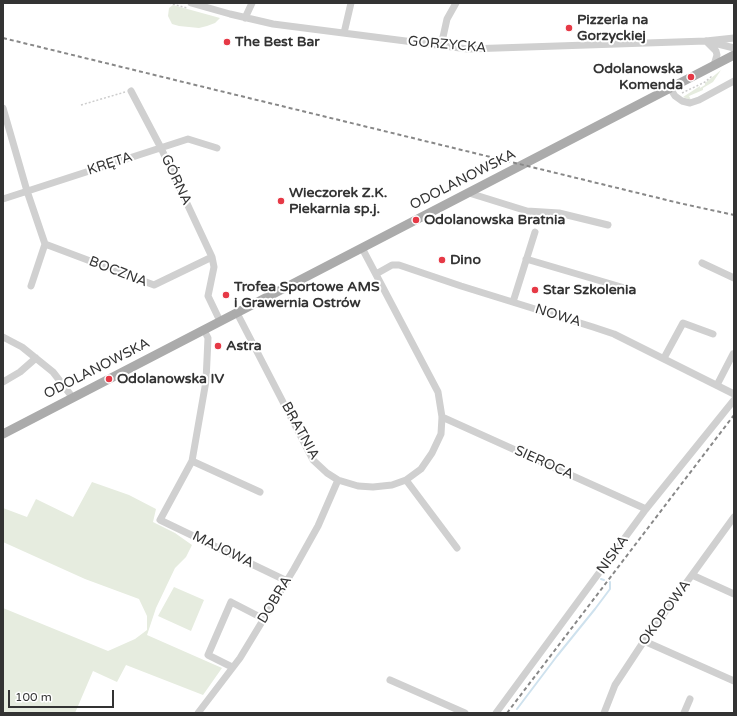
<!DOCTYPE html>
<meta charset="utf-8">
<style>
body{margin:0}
#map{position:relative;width:737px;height:716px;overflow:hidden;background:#fff;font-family:"Varela Round",sans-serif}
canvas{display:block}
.frame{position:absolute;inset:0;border:4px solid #333;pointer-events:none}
.scale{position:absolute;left:8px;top:690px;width:106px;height:18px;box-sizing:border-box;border:2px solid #333;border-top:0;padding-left:5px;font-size:12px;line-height:14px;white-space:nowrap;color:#333;-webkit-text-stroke:3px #fff;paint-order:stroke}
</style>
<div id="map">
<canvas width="737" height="716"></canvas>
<div class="frame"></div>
<div class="scale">100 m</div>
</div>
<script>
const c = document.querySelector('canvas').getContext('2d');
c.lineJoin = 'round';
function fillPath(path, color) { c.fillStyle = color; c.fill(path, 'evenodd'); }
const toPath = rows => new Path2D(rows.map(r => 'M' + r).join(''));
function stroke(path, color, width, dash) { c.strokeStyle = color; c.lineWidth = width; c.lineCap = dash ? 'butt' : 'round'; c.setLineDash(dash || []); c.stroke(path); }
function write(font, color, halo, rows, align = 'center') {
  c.font = font + ' "Varela Round",sans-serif'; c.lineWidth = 4; c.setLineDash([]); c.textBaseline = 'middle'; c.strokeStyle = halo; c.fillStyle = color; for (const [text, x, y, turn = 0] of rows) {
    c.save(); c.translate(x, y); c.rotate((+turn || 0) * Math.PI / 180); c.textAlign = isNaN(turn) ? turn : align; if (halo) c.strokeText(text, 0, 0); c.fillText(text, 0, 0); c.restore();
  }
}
const green = toPath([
 [173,5,220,18,215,23,207,26,199,28,179,26,172,24,168,16,169,8],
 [734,63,721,70,713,82,703,88,703,90,689,96,691,100,683,97,700,86,700,88,705,85,705,83,721,70],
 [92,482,129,495,156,509,153,522,175,533,192,545,186,557,175,568,156,608,147,635,222,668,203,695,126,665,117,682,93,671,75,713,3,713,3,608,108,651,135,639,147,630,147,616,139,599,85,579,3,542,3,508,27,517,36,499,73,517],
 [174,587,204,600,191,631,158,616]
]);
const stream = toPath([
 [601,579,604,580],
 [517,709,557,656,595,609,610,589,610,582]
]);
const path = toPath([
 [169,3,187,8],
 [682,93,705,82,712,76],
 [81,105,125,92]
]);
const minor = toPath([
 [191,3,230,14,273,24,468,49,706,41,734,38],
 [245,18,252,3],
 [344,33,351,3],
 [706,41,716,51,717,55,714,65],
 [710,42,734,48],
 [441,46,447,19,456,3],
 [670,88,675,96,682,101,690,103,699,100,734,81],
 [131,91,161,148,212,257,214,267,208,296,220,321],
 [3,108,27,191,45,244,154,285,212,257],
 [469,193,527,211,559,213,608,225],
 [3,199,188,139,217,148],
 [526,259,628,289],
 [702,263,734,278],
 [376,274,392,265,399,265,461,286,593,327,614,334,734,394],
 [31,286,45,244],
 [513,302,535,232],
 [237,313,313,460,327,473,338,480,358,486,373,487,392,485,406,480,421,469,432,453,441,434,442,417,438,392,362,248],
 [204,330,208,338,206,381,192,461,160,520,287,581],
 [3,337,22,347,53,372,73,398],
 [664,358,683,323,713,334],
 [3,382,20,372,36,358],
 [717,385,733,354],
 [442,417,646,509],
 [192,461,260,492],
 [406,480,457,548],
 [692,575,734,594],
 [644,641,734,681],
 [232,667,208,655,231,602,264,619],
 [390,680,465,713],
 [198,713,240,658,294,569,318,526,338,480],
 [496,713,646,509,734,400],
 [604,713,615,685,644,641,734,517],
 [684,713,690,699]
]);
const major = toPath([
 [3,434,734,55]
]);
const rail = toPath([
 [3,38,679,203,734,215],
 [507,713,734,415]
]);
const markers = [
 [569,28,4,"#e63946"],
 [227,42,4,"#e63946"],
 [691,77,4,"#e63946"],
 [281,201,4,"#e63946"],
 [416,220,4,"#e63946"],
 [442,260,4,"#e63946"],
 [535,290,4,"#e63946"],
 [226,295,4,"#e63946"],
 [218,346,4,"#e63946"],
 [109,379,4,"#e63946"]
];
const poiNames = [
 ["Pizzeria na",577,20],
 ["Gorzyckiej",577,36],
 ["The Best Bar",235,42],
 ["Odolanowska",683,69,"right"],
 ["Komenda",683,85,"right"],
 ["Wieczorek Z.K.",289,193],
 ["Piekarnia sp.j.",289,209],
 ["Odolanowska Bratnia",424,220],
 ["Dino",450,260],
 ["Trofea Sportowe AMS",234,287],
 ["i Grawernia Ostrów",234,303],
 ["Star Szkolenia",543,290],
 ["Astra",226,346],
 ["Odolanowska IV",117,379]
];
const streetNames = [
 ["GORZYCKA",447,45,5],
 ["KRĘTA",110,164,-18],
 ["GÓRNA",176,180,65],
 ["ODOLANOWSKA",463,180,-27],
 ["BOCZNA",118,272,21],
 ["NOWA",558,316,17],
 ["ODOLANOWSKA",97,369,-27],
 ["BRATNIA",300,431,61],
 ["SIEROCA",544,463,24],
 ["MAJOWA",223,550,26],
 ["NISKA",613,555,-54],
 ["DOBRA",275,600,-59],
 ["OKOPOWA",665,613,-54]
];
fillPath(green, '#e6ecdf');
stroke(stream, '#cfe2ee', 2);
stroke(path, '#cdcdcd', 1.5, [2, 2]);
stroke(minor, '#d0d0d0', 7);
stroke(major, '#ababab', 9);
stroke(rail, '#888', 2, [4, 3]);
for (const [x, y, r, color] of markers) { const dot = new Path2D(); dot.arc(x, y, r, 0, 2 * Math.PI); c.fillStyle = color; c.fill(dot); stroke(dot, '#fff', 1.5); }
write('bold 14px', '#333', '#fff', poiNames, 'left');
write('14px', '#333', '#fff', streetNames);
</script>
